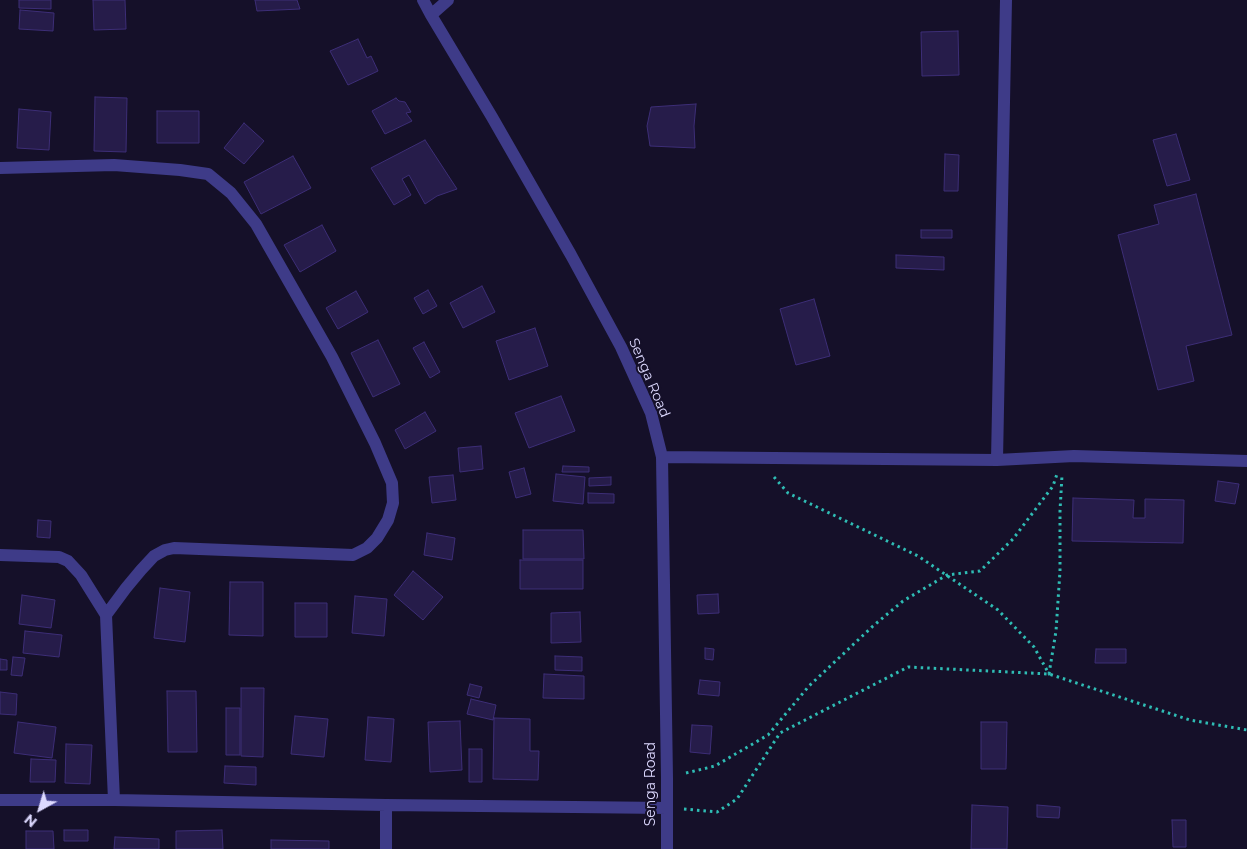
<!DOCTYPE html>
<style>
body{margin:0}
#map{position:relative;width:1247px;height:849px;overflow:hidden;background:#151029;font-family:Montserrat,sans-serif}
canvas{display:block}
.north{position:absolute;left:15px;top:784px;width:50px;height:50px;-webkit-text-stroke:4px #151029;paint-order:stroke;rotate:219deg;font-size:14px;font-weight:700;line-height:20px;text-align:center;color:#ddd9ff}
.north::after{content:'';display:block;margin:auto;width:18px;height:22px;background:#ddd9ff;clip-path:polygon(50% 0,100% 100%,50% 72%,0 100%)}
</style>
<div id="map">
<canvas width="1247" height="849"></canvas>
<div class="north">N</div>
</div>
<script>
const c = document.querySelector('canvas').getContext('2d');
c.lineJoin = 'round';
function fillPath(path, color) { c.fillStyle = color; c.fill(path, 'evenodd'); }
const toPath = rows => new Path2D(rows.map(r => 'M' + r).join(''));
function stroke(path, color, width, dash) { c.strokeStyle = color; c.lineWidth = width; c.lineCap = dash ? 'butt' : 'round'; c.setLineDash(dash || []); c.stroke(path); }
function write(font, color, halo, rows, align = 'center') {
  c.font = font + ' Montserrat,sans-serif'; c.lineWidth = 4; c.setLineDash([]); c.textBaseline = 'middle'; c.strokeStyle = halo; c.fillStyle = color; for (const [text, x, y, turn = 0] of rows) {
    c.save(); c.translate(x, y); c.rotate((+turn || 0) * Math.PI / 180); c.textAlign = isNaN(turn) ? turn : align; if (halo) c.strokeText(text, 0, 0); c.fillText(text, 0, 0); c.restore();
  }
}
const building = toPath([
 [19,0,51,0,51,9,19,8,19,0],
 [93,0,125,0,126,29,94,30,93,0],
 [255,0,297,0,300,9,257,11,255,0],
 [20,10,54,13,53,31,19,29,20,10],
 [958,31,959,75,922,76,921,32,958,31],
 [358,39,367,58,371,56,378,71,348,85,330,51,358,39],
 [95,97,127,98,126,152,94,151,95,97],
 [396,98,399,101,405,102,411,112,406,113,412,121,385,134,372,111,396,98],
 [696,104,694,126,695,148,650,146,647,126,651,107,696,104],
 [19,109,51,112,49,150,17,148,19,109],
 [157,111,199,111,199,143,157,143,157,111],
 [244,123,264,141,244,164,224,148,244,123],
 [1176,134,1190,180,1167,186,1153,140,1176,134],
 [425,140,457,189,437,196,425,204,409,175,402,179,411,195,394,205,371,168,425,140],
 [945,154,959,155,958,191,944,191,945,154],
 [293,156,311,188,261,214,244,182,293,156],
 [1196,194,1232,335,1186,346,1194,381,1158,390,1118,235,1159,224,1154,205,1196,194],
 [322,225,336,251,300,272,284,245,322,225],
 [921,230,952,230,952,238,921,238,921,230],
 [896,255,944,257,944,270,896,268,896,255],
 [482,286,495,312,463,328,450,303,482,286],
 [428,290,437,306,423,314,414,298,428,290],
 [356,291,368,312,338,329,326,308,356,291],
 [814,299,830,356,796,365,780,309,814,299],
 [535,328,548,366,509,380,496,341,535,328],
 [378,340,400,384,373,397,351,353,378,340],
 [424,342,440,372,430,378,413,348,424,342],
 [561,396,575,431,529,448,515,413,561,396],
 [425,412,436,431,405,449,395,430,425,412],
 [481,446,483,469,460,472,458,448,481,446],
 [563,466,589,467,589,472,562,472,563,466],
 [524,468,531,494,516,498,509,472,524,468],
 [556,474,585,477,583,504,553,501,556,474],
 [453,475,456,500,432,503,429,477,453,475],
 [611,477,611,485,589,486,589,478,611,477],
 [1218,481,1239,484,1235,504,1215,501,1218,481],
 [588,493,614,494,614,503,588,503,588,493],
 [1073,498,1134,500,1133,518,1145,518,1145,499,1184,500,1183,543,1072,541,1073,498],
 [38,520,51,521,50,538,37,537,38,520],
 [523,530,583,530,584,559,523,559,523,530],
 [427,533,455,538,452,560,424,555,427,533],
 [520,560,583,560,583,589,520,589,520,560],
 [413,571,443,597,423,620,394,595,413,571],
 [230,582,263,582,263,636,229,635,230,582],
 [160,588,190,592,185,642,154,638,160,588],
 [718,594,719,613,698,614,697,595,718,594],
 [22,595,55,600,51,628,19,624,22,595],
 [355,596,387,599,384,636,352,633,355,596],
 [295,603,327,603,327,637,295,637,295,603],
 [580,612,581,642,551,643,551,613,580,612],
 [25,631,62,635,59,657,23,653,25,631],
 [705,648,714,649,713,660,705,659,705,648],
 [1096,649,1126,649,1126,663,1095,663,1096,649],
 [555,656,582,657,582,671,555,670,555,656],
 [13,657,25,658,22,676,11,675,13,657],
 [0,659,7,660,7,670,0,670,0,659],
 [544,674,584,676,584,699,543,698,544,674],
 [700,680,720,682,719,696,698,694,700,680],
 [470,684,482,687,479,698,467,695,470,684],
 [241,688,264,688,263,757,241,756,241,688],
 [167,691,196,691,197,752,168,752,167,691],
 [0,692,17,694,16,715,0,714,0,692],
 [471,699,496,705,493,720,467,714,471,699],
 [226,708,240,708,240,755,226,755,226,708],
 [295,716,328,719,324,757,291,754,295,716],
 [368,717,394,719,391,762,365,760,368,717],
 [494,718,530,719,530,751,539,751,538,780,493,779,494,718],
 [460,721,462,770,430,772,428,722,460,721],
 [18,722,56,727,52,758,14,753,18,722],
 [981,722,1007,722,1006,769,981,769,981,722],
 [692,725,712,726,710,754,690,752,692,725],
 [66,744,92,745,90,784,65,783,66,744],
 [469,749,482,749,482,782,469,782,469,749],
 [31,759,56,760,55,782,30,782,31,759],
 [225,766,256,767,256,785,224,783,225,766],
 [972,805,1008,807,1007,849,971,849,972,805],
 [1037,805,1060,807,1059,818,1037,817,1037,805],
 [1172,820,1186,820,1186,847,1173,847,1172,820],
 [64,830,88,830,88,841,64,841,64,830],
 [222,830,223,849,176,849,176,831,222,830],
 [26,831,53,831,54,849,26,849,26,831],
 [115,837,159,839,159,849,114,849,115,837],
 [271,840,329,841,329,849,271,849,271,840]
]);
const path = toPath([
 [774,477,788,493,918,556,998,610,1034,647,1049,674,1056,631,1060,571,1060,511,1062,475],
 [686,773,715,766,768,735,809,686,873,626,903,601,947,575,980,571,1013,539,1053,486,1057,474],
 [684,809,717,812,737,799,780,733,908,667,1049,674,1190,720,1247,730]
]);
const minor = toPath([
 [423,0,431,15,492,117,571,255,621,347,651,413,662,457,667,778,667,849],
 [431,15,448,0],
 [0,168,114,165,180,170,208,174,231,193,256,224,332,357,375,443,392,483,393,503,388,520,377,538,367,548,353,555,174,548,165,550,154,556,141,570,126,588,106,615],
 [662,457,997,460,1074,456,1247,461],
 [997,460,1006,0],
 [0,555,59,557,68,561,81,575,106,615,114,800],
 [0,800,114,800,386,805,667,808],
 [386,849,386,805]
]);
const streetNames = [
 ["Senga Road",649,378,67],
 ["Senga Road",651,784,-90]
];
fillPath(building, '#261c4a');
stroke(building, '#3d2e77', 1);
stroke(path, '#2fbcb4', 3, [2.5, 4]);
stroke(minor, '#3e3b88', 12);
write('14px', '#ddd9ff', '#151029', streetNames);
</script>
